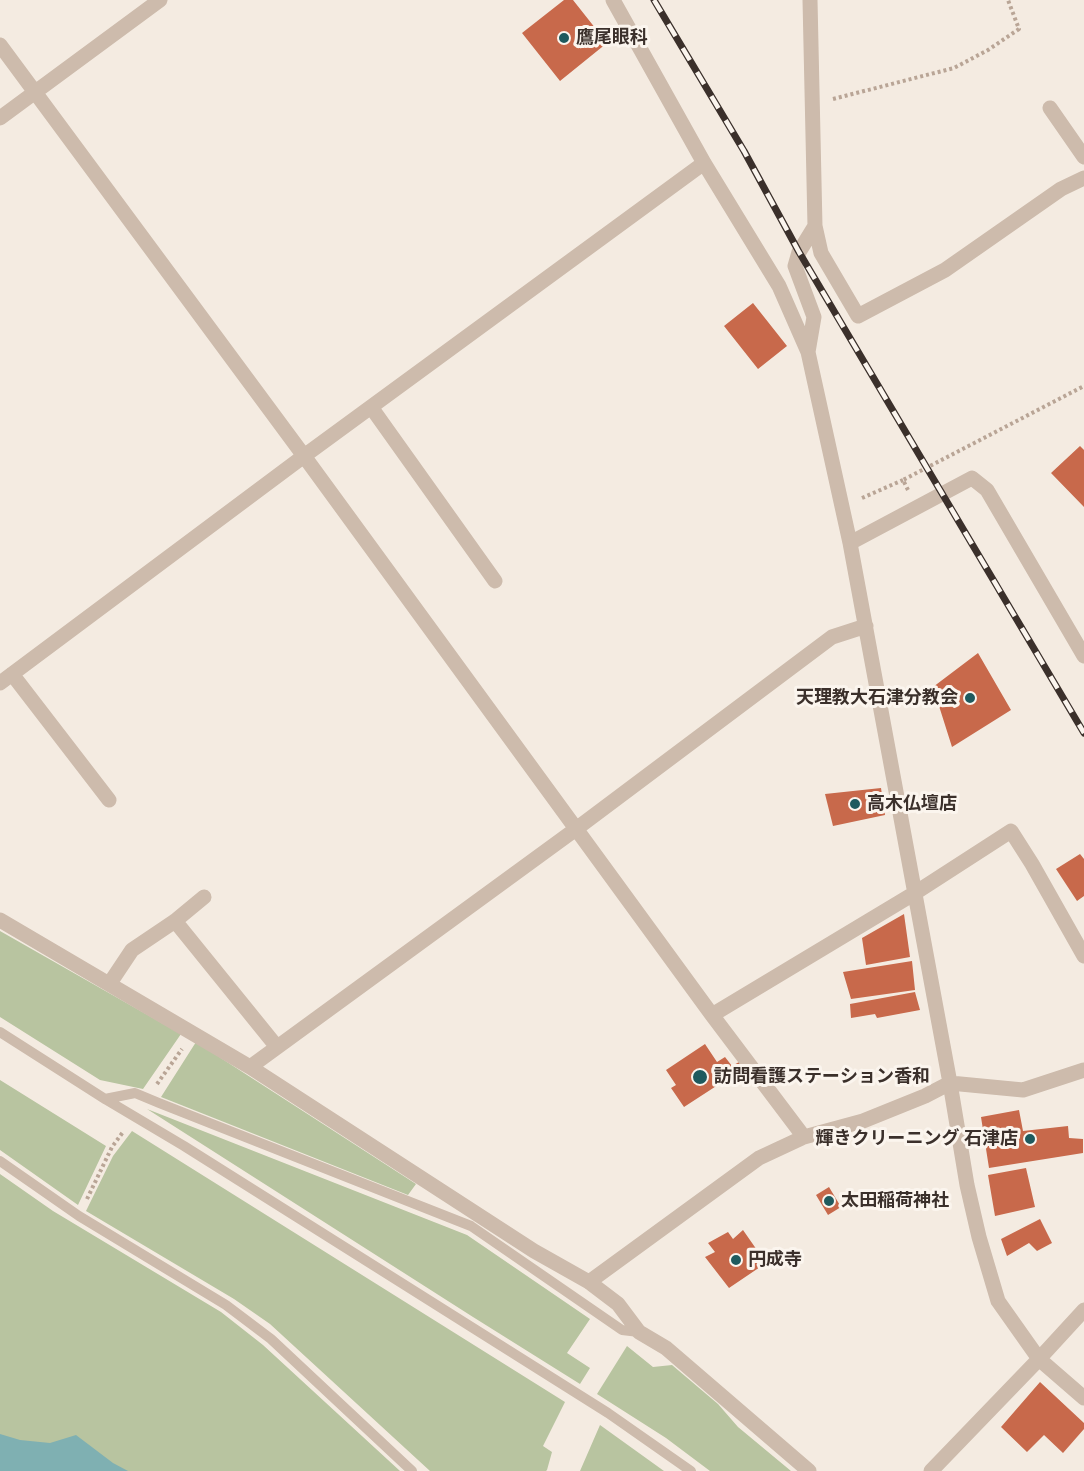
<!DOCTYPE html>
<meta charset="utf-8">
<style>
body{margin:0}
canvas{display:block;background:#f4ebe1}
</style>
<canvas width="1084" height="1471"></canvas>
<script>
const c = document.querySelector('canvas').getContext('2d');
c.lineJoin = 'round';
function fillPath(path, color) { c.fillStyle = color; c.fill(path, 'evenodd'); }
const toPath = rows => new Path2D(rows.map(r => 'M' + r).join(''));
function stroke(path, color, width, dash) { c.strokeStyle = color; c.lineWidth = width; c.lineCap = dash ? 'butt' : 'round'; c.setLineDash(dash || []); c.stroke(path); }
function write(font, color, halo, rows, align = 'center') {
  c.font = font + ' "PT Sans","Noto Sans JP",sans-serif'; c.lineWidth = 6; c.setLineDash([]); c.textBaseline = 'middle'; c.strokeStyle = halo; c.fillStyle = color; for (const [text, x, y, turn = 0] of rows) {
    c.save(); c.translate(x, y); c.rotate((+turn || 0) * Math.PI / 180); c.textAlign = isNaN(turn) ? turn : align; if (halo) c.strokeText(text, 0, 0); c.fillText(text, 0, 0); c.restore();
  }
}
const green = toPath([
 [0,931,181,1034,143,1089,100,1080,0,1017],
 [196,1042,416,1184,408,1195,161,1097],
 [0,1080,106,1146,78,1205,0,1150],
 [147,1109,467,1235,590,1319,567,1353,590,1368,580,1384,473,1317],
 [132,1131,565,1402,543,1446,552,1452,547,1470,546,1471,430,1471,270,1324,234,1299,86,1211,113,1156],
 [0,1174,53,1211,221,1312,263,1345,400,1471,71,1471,0,1449],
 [627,1346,653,1367,672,1365,718,1404,738,1427,791,1471,710,1471,666,1438,597,1394],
 [600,1425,664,1471,580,1471]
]);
const water = toPath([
 [0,1434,20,1440,50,1443,76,1435,113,1463,128,1471,0,1471]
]);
const building = toPath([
 [564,0,573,0,607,43,560,81,522,33],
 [753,303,787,346,758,369,724,326],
 [1080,446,1084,450,1084,507,1051,473],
 [978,653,1011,710,952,747,933,687],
 [881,788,885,815,833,826,825,794],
 [1080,854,1084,859,1084,896,1077,901,1056,869],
 [904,914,910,957,866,965,862,938],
 [912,961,915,990,851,999,843,972],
 [915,992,920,1010,877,1018,875,1014,851,1018,850,1004],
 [705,1044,717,1062,725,1057,732,1066,739,1062,744,1068,684,1107,671,1088,676,1085,666,1070],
 [1019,1110,1023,1131,1068,1126,1069,1138,1083,1139,1083,1153,989,1168,981,1117],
 [1026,1168,1035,1207,995,1216,988,1175],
 [829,1187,841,1207,828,1215,816,1195],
 [1040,1219,1052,1243,1037,1251,1029,1243,1007,1256,1001,1239],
 [743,1230,766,1263,729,1288,705,1257,715,1252,708,1243,728,1232,733,1239],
 [1040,1382,1084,1423,1084,1429,1063,1453,1044,1435,1027,1452,1001,1427]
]);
const path = toPath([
 [833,99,954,68,988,50,1019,29,1008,0],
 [908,490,903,480,1084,386],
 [862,498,903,480],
 [157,1084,182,1049],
 [87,1199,112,1147,123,1132]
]);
const lane = toPath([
 [0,1032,105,1099,184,1146,608,1413,691,1471],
 [105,1099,135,1093,159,1103,471,1226,622,1330,639,1332],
 [0,1161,79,1216,226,1305,271,1339,412,1471]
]);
const street = toPath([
 [613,0,704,163,779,286,808,352,850,543,950,1083,967,1185,979,1237,998,1301,1039,1359,1084,1398],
 [0,45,304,456,712,1015,804,1137],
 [1050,108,1084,157],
 [0,118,160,0],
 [815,226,821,253,858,316,945,270,1061,189,1084,178],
 [808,352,814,317,795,266,799,252,815,226,810,0],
 [371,407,495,581],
 [850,543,972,478,987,490,1084,656],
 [12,674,109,800],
 [0,683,304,456,704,163],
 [0,920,250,1067,576,829,832,637,866,626],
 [175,921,277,1047],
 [110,983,132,950,175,921,204,897],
 [712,1015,915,893,1011,831,1032,864,1084,956],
 [250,1067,534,1251,589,1282,618,1304,639,1332,666,1348,809,1471],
 [589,1282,759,1158,804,1137,863,1121,925,1096,950,1083,1023,1090,1084,1070],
 [931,1471,1039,1359,1084,1310]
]);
const rail = toPath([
 [654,0,744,151,799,252,1084,733]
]);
const markers = [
 [564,38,6,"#1f5a5e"],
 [970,698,6,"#1f5a5e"],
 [855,804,6,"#1f5a5e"],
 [700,1077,8,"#1f5a5e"],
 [1030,1139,6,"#1f5a5e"],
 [829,1201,6,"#1f5a5e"],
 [736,1260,6,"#1f5a5e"]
];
const poiNames = [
 ["鷹尾眼科",576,38],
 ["天理教大石津分教会",958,698,"right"],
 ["高木仏壇店",867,804],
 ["訪問看護ステーション香和",714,1077],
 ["輝きクリーニング 石津店",1018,1139,"right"],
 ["太田稲荷神社",841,1201],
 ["円成寺",748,1260]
];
fillPath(green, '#b8c4a0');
fillPath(water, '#7fb0b2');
fillPath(building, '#c8694b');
stroke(path, '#b9a596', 4, [3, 3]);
stroke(lane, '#cdbbac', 10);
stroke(street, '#cdbbac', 15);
stroke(rail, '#3b302b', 7);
stroke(rail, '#fbf5ee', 4.5, [14]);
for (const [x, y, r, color] of markers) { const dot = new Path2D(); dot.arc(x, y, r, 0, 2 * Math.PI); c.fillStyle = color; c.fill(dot); stroke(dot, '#fbf5ee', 2); }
write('bold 18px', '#3b302b', '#fbf5ee', poiNames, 'left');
</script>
